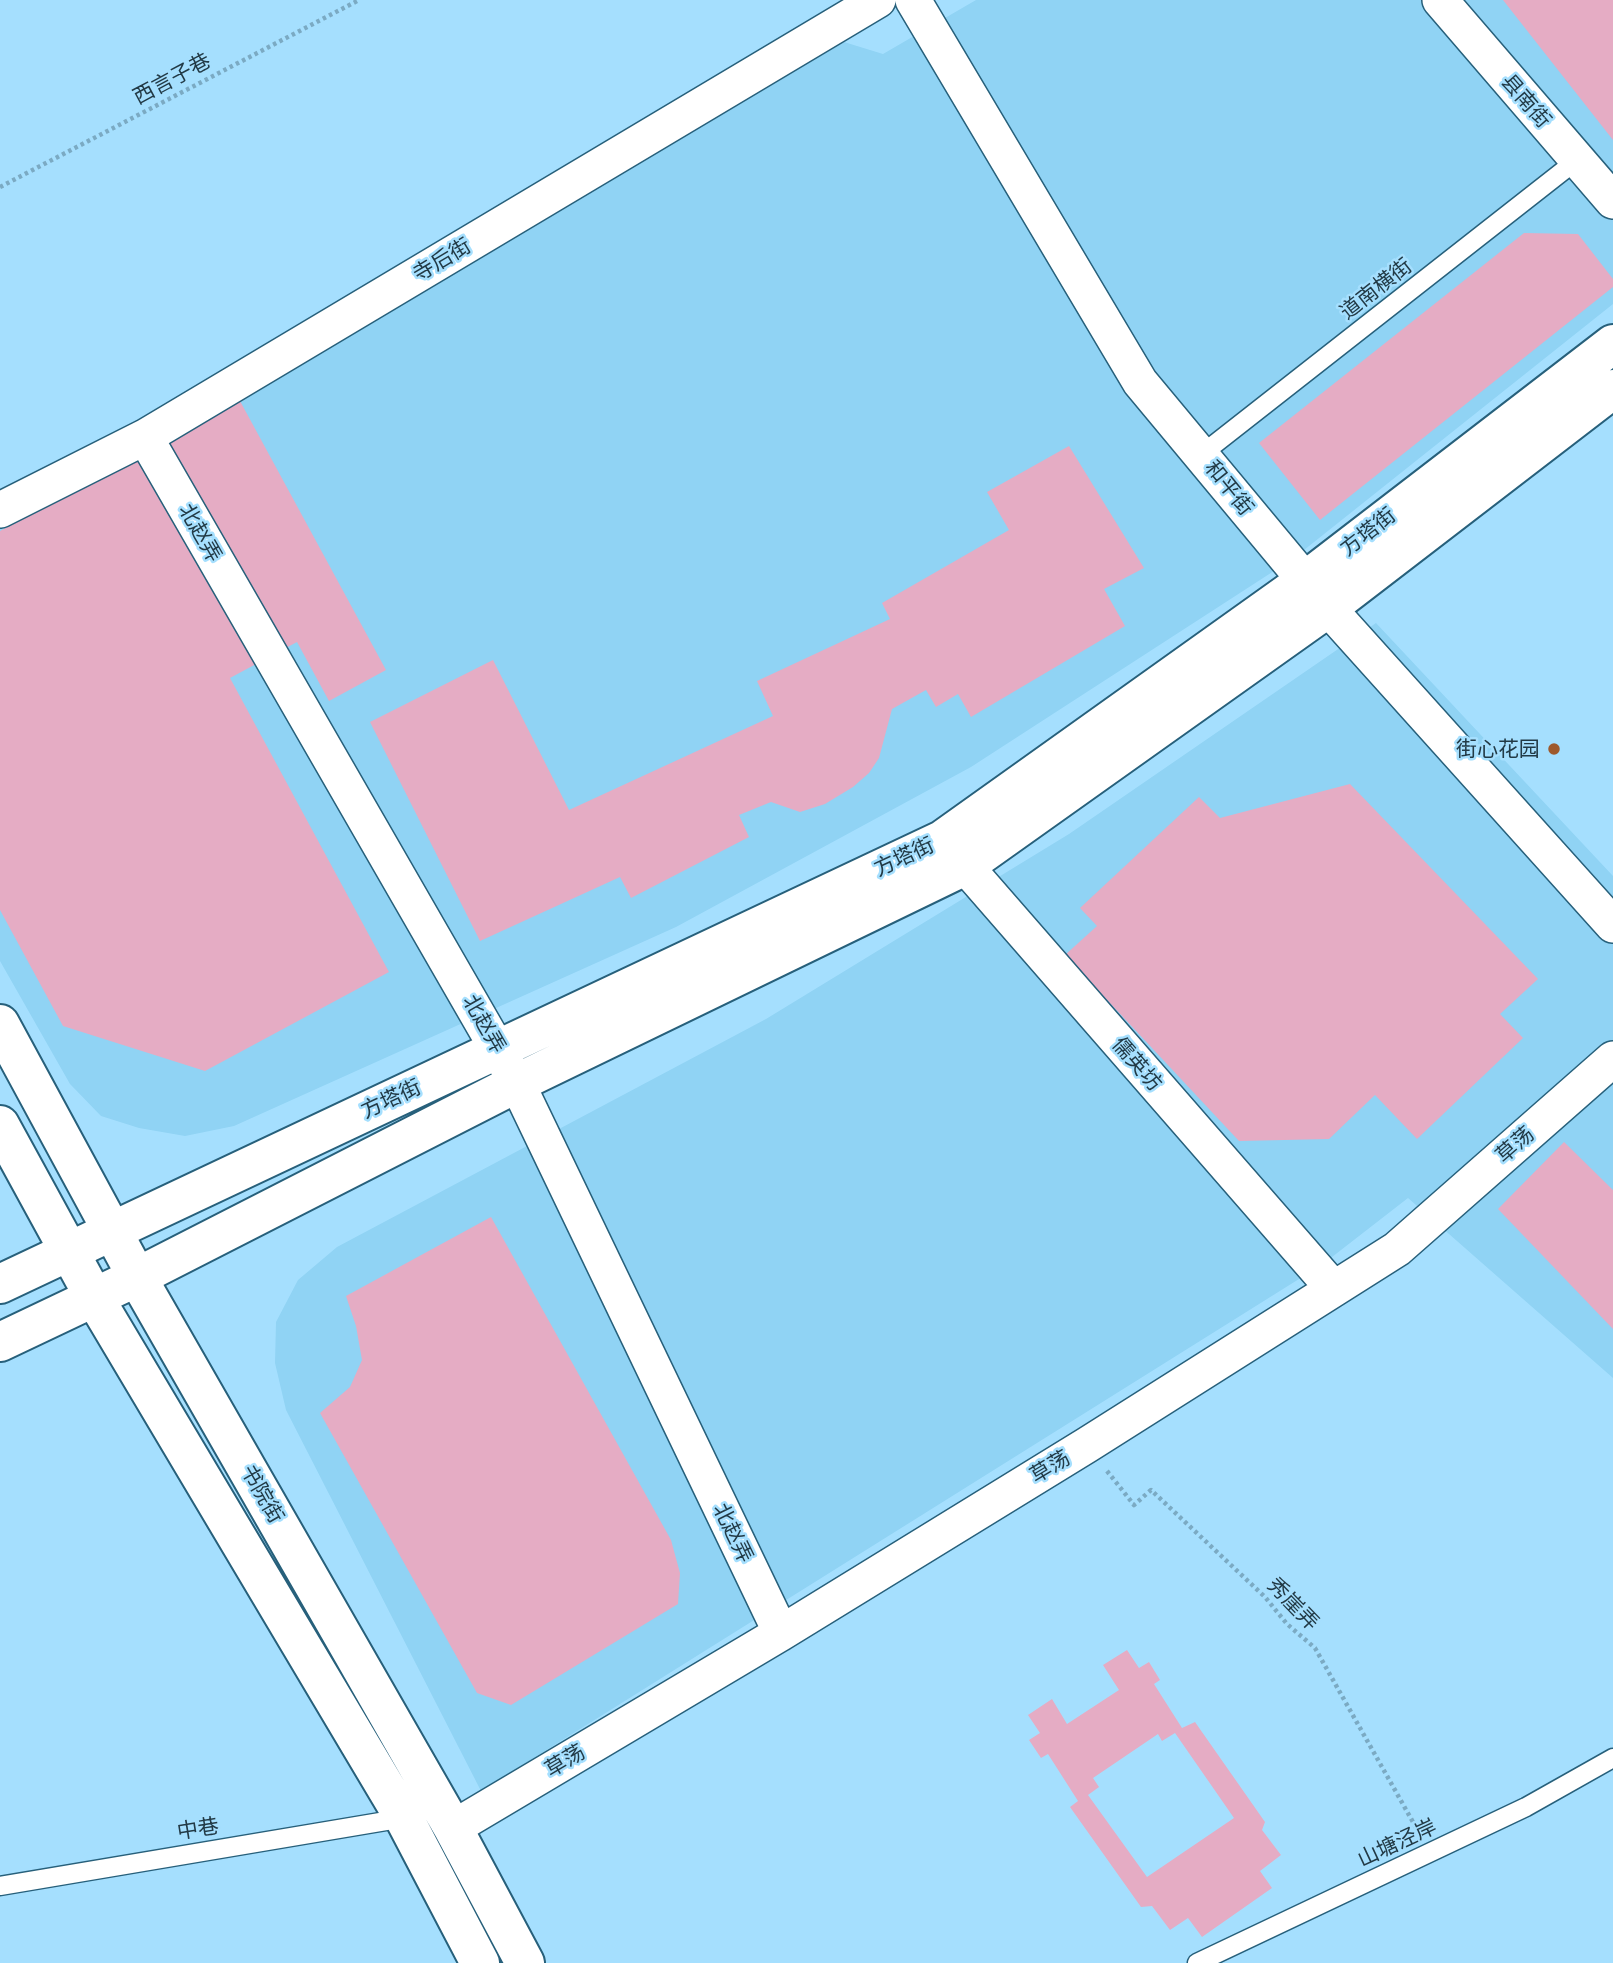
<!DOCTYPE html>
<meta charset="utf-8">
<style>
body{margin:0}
canvas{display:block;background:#a5dffe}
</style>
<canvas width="1613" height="1963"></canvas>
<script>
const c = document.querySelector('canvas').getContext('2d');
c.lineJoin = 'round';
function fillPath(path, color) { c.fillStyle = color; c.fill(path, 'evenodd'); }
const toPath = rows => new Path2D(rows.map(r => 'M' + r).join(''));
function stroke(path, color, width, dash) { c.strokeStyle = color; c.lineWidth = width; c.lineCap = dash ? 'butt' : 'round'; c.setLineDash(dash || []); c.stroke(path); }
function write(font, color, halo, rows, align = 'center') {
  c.font = font + ' Lato,"Noto Sans SC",sans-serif'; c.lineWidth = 5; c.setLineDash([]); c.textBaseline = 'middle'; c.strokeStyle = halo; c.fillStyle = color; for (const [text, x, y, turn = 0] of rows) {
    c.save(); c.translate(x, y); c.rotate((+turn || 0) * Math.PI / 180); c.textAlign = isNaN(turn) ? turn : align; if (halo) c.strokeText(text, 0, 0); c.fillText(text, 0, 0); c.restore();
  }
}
const built = toPath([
 [976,0,1613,0,1613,304,1294,558,971,767,676,927,234,1126,185,1136,139,1128,101,1116,70,1084,0,961,0,500,325,324,615,178,844,42,883,54],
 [1376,623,1613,876,1613,1378,1408,1198,1323,1264,481,1791,286,1410,275,1363,276,1322,298,1280,337,1247,766,1019,1069,834]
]);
const building = toPath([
 [1503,0,1613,0,1613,140],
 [1524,233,1578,234,1613,279,1613,287,1320,520,1259,443],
 [240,401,386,670,329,701,297,642,230,678,389,972,205,1071,63,1026,0,910,0,531],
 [1069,446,1144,568,1104,589,1125,626,971,717,958,694,936,707,926,690,892,709,879,758,869,773,853,787,825,804,800,812,771,802,739,815,749,837,631,898,620,877,480,941,370,722,493,660,569,810,773,716,757,681,890,619,882,603,1009,530,987,492],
 [1350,784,1538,979,1500,1014,1523,1038,1417,1139,1375,1095,1329,1139,1239,1141,1065,955,1097,926,1080,908,1199,797,1220,818],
 [1564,1142,1613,1190,1613,1329,1498,1209],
 [491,1217,671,1540,680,1573,678,1604,511,1705,477,1693,320,1413,350,1387,362,1360,356,1326,346,1296],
 [1127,1650,1139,1668,1149,1662,1160,1680,1154,1684,1182,1728,1195,1722,1265,1822,1262,1830,1281,1855,1260,1871,1272,1888,1202,1937,1188,1918,1170,1930,1152,1906,1141,1907,1070,1807,1078,1801,1048,1754,1041,1758,1029,1740,1040,1733,1028,1715,1052,1699,1067,1724,1119,1690,1103,1665],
 [1175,1733,1234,1818,1147,1877,1088,1795,1099,1787,1093,1778,1158,1734,1162,1741]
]);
const path = toPath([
 [0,187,359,0],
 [1107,1471,1134,1505,1151,1490,1265,1597,1287,1624,1315,1648,1418,1831]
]);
const lane = toPath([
 [1202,454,1577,160],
 [0,1886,404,1818],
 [1197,1963,1526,1807,1613,1758]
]);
const street = toPath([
 [913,0,1140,382,1328,608,1613,925],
 [1440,0,1613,201],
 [145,437,517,1083,781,1633],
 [0,510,145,437,878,0],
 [947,845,1333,1288],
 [453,1828,781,1633,1087,1445,1397,1249,1613,1059]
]);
const secondary = toPath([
 [0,1284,942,840,1305,581,1613,344],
 [0,1342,137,1277,517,1083,965,866,1328,608,1613,389]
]);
const primary = toPath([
 [0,1024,137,1277,453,1828,525,1963],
 [0,1125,94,1297,404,1818,480,1963]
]);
const markers = [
 [1554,749,7,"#9e592c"]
];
const streetNames = [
 ["西言子巷",172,79,-28],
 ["县南街",1526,101,49],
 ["寺后街",442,260,-31],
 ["道南横街",1376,289,-38],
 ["和平街",1229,488,51],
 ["方塔街",1368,532,-38],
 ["北赵弄",200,533,60],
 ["方塔街",904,857,-25],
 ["北赵弄",484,1024,60],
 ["儒英坊",1137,1064,49],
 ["方塔街",391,1099,-25],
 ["草荡",1515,1145,-41],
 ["草荡",1050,1467,-31],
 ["书院街",262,1494,60],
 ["北赵弄",733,1533,64],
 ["秀崖弄",1293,1604,46],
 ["草荡",565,1761,-31],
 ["中巷",198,1829,-9],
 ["山塘泾岸",1397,1843,-25]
];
const poiNames = [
 ["街心花园",1540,749]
];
fillPath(built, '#90d3f4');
fillPath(building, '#e5acc4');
stroke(lane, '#27607b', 21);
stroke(street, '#27607b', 38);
stroke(secondary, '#27607b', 42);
stroke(primary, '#27607b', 42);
stroke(path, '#7baac3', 4.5, [3.5, 3.5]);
stroke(lane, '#fff', 18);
stroke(street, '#fff', 35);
stroke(secondary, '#fff', 38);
stroke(primary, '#fff', 38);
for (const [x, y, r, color] of markers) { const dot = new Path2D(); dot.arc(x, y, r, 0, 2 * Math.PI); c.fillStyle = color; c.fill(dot); stroke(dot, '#a5dffe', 2.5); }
write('21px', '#223a46', '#a5dffe', streetNames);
write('21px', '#223a46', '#a5dffe', poiNames, 'right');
</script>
